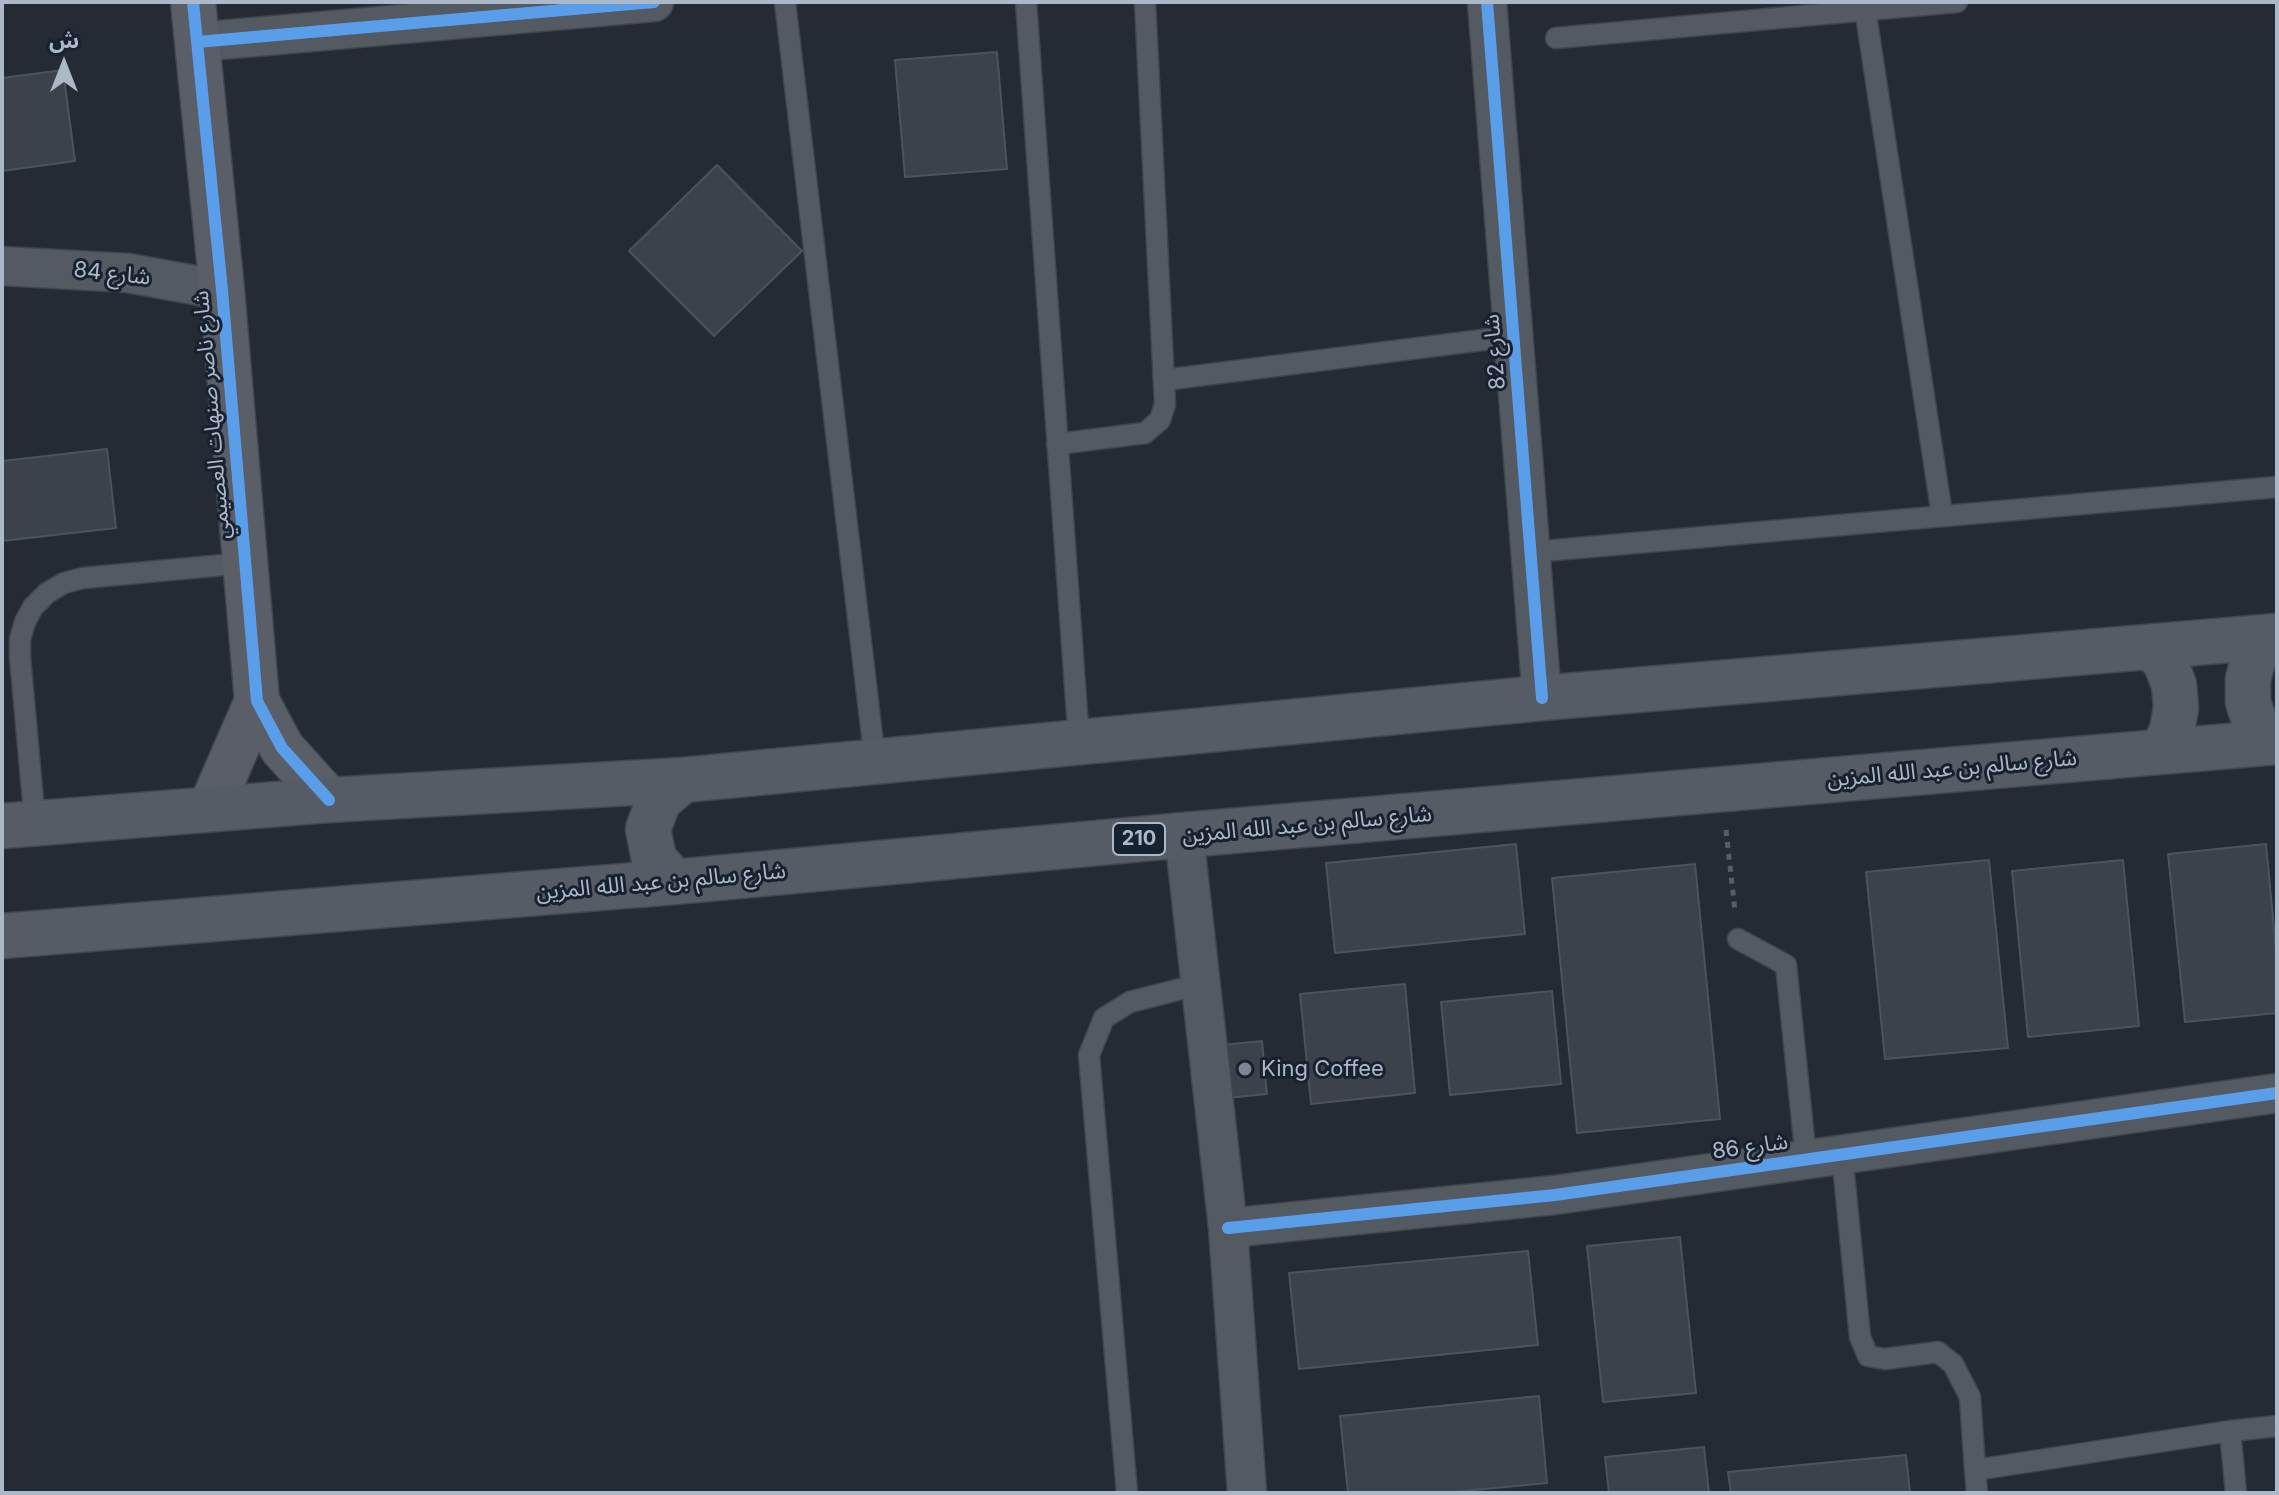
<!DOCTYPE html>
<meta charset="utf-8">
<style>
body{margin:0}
#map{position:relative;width:2279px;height:1495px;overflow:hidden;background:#242b35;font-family:Inter,"Noto Sans Arabic",sans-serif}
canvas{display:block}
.frame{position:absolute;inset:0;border:4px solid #acb7c7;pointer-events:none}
.north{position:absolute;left:24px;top:24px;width:80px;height:80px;-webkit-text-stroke:6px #18212f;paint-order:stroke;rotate:0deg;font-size:22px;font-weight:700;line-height:32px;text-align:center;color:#acb7c7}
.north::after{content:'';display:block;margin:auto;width:28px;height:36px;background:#acb7c7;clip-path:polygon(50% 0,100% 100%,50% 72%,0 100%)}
</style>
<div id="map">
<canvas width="2279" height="1495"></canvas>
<div class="frame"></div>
<div class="north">ش</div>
</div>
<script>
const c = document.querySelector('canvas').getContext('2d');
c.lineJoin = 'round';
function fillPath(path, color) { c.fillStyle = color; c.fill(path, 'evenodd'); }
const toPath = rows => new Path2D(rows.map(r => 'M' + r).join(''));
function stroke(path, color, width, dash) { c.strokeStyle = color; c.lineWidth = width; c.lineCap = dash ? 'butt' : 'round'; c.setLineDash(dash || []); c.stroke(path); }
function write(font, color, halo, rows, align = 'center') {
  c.font = font + ' Inter,"Noto Sans Arabic",sans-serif'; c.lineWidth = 6; c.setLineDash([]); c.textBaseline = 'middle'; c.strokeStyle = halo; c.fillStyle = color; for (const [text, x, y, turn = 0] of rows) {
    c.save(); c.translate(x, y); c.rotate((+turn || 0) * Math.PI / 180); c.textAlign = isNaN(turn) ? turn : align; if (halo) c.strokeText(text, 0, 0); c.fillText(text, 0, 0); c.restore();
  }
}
const building = toPath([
 [997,52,1007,169,905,177,895,60,997,52],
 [63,70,75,161,2,171,2,78,63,70],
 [717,165,802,251,714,336,629,251,717,165],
 [107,449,116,528,2,541,2,461,107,449],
 [1516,844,1525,934,1335,953,1326,863,1516,844],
 [2266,844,2277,960,2277,1013,2185,1022,2168,854,2266,844],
 [1989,860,2008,1048,1885,1059,1866,872,1989,860],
 [2123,860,2139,1026,2028,1037,2012,871,2123,860],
 [1695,864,1720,1119,1577,1133,1552,878,1695,864],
 [1405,984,1415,1093,1311,1104,1300,994,1405,984],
 [1552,991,1561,1084,1450,1095,1441,1002,1552,991],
 [1262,1041,1267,1094,1227,1098,1222,1045,1262,1041],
 [1680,1237,1696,1393,1603,1402,1587,1246,1680,1237],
 [1528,1251,1538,1345,1299,1369,1289,1273,1528,1251],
 [1539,1396,1547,1483,1444,1493,1348,1493,1340,1416,1539,1396],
 [1704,1447,1709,1493,1609,1493,1605,1457,1704,1447],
 [1906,1455,1910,1493,1731,1493,1728,1472,1906,1455]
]);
const path = toPath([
 [1726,830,1735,911]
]);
const lane = toPath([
 [785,2,875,761],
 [1026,2,1079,742],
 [1864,2,1942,515],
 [1556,38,1957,2],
 [1164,380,1514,336],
 [1057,444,1145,433,1160,420,1165,404,1145,2],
 [1532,552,2277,487],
 [35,823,20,657,20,639,25,622,33,607,47,593,64,583,83,578,245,563],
 [1738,939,1786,965,1806,1159],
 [1842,1154,1860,1337,1868,1356,1885,1359,1938,1352,1953,1364,1970,1397,1975,1470,2230,1431],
 [1975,1470,1977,1493],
 [1127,1493,1089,1055,1104,1018,1130,1002,1200,984],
 [2236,1493,2230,1431,2277,1426]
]);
const street = toPath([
 [1487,2,1542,698],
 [197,42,654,2],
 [2,266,128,273,222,290],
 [1184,835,1228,1228,1247,1493],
 [1228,1228,1555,1195,2277,1093]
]);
const secondary = toPath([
 [193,2,222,290,257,701,282,748,329,800],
 [210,809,257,701]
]);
const primary = toPath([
 [2265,637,2254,657,2248,679,2248,702,2255,723,2268,743],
 [2153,646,2166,664,2174,685,2176,708,2172,730,2163,751],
 [2,826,329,800,683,780,1542,698,2277,636],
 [674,882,654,859,648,829,659,800,683,780],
 [2,936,674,882,1184,835,2277,742]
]);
const cycleway = toPath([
 [193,2,222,290,257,701,282,748,329,800],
 [1487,2,1542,698],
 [197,42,654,2],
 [1228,1228,1555,1195,2277,1093]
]);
const markers = [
 [1245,1069,8,"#7c8694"]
];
const shields = [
 [1139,839,52]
];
const shieldNames = [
 ["210",1139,839]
];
const streetNames = [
 ["شارع 84",112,274,6],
 ["شارع 82",1495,352,-95],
 ["شارع ناصر صنهات العصيمي",212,415,-95],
 ["شارع سالم بن عبد الله المزين",1952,769,-5],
 ["شارع سالم بن عبد الله المزين",1307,825,-5],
 ["شارع سالم بن عبد الله المزين",661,882,-5],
 ["شارع 86",1750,1147,-8]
];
const poiNames = [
 ["King Coffee",1261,1069]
];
fillPath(building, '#3c424b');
stroke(building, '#4b535d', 2);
stroke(lane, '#41464d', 23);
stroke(street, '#41464d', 41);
stroke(secondary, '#41464d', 47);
stroke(primary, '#414851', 47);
stroke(path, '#565e65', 5, [6, 6]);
stroke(lane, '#545a62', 20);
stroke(street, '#545a62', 38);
stroke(secondary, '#595e67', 44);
stroke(primary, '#565c65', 44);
stroke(cycleway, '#5a9eea', 12);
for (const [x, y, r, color] of markers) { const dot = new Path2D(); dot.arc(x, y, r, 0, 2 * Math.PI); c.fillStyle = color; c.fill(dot); stroke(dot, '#18212f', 3); }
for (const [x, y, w] of shields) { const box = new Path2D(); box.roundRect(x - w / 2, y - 16, w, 32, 6); c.fillStyle = '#18212f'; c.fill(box); stroke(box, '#acb7c7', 2); }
write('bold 20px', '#acb7c7', null, shieldNames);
write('22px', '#acb7c7', '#18212f', streetNames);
write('22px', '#acb7c7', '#18212f', poiNames, 'left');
</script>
